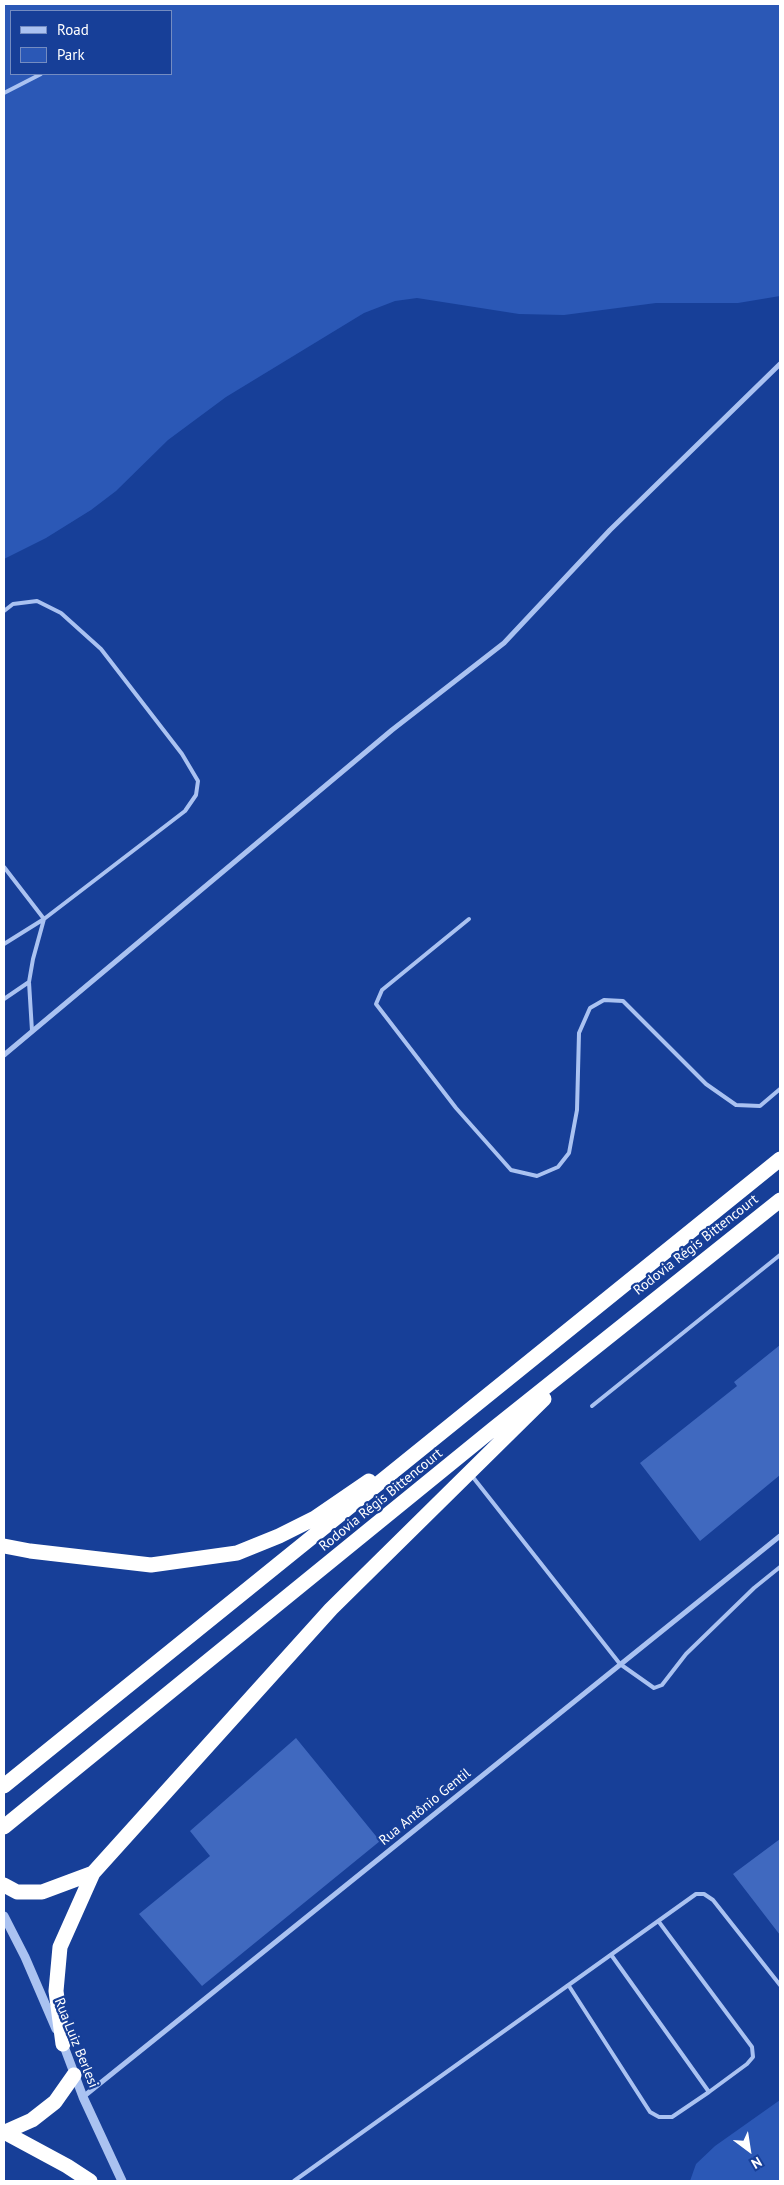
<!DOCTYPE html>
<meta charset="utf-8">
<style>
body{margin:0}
#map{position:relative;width:784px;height:2185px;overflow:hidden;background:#173f98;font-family:"PT Sans",sans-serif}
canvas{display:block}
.frame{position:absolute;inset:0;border:5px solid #fff;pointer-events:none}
.legend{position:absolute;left:10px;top:10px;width:162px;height:65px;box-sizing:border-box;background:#173f98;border:1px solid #748cc1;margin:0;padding:6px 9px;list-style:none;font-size:15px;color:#fff}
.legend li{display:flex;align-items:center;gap:10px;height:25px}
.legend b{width:25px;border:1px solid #748cc1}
.north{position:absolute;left:724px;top:2125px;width:50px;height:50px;-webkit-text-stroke:4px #173f98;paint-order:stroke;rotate:149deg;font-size:14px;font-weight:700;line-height:20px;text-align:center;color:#fff}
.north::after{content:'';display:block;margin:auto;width:18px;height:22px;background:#fff;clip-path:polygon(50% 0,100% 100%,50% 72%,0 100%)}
</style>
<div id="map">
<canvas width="784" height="2185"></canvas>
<div class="frame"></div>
<ul class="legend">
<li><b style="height:6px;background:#aac2f1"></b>Road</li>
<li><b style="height:14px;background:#2b58b6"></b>Park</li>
</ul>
<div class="north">N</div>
</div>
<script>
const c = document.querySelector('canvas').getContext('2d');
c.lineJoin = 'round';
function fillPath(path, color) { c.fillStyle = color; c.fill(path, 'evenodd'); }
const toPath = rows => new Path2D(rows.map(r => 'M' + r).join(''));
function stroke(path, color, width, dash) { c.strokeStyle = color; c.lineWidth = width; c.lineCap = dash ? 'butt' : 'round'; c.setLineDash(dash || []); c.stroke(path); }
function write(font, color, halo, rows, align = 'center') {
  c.font = font + ' "PT Sans",sans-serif'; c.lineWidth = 4.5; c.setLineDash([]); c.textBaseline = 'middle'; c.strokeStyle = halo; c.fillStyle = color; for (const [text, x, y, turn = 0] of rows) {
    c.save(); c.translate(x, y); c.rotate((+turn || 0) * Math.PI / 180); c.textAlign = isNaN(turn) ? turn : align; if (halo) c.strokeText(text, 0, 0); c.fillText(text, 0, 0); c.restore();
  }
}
const green = toPath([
 [4,4,780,4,780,296,738,303,656,303,564,315,519,314,417,298,395,301,364,313,226,397,168,440,116,491,91,510,46,538,4,559],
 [11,11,171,11,171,74,11,74],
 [780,2100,780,2181,690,2181,696,2164,715,2146]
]);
const building = toPath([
 [780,1345,780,1475,700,1541,640,1463,737,1386,734,1382],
 [296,1738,380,1841,202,1986,139,1914,210,1856,190,1831],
 [780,1839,780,1935,733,1874]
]);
const service = toPath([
 [4,93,41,74],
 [4,611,13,604,37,601,61,613,101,649,182,754,198,781,196,795,185,811,44,919,4,944],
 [4,867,44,919],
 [469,919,382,990,376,1004,456,1108,511,1170,537,1176,558,1167,569,1153,577,1110,579,1033,590,1008,604,1000,623,1001,706,1084,736,1105,760,1106,780,1089],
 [4,999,29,982],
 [32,1031,29,982,33,959,44,919],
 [592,1406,780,1255],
 [472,1476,620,1664,654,1688,662,1685,686,1654,754,1588,780,1567],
 [612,1956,709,2092],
 [569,1986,650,2112,659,2117,672,2117,709,2092,747,2064,753,2057,752,2047,659,1922],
 [294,2181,696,1894,704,1894,713,1900,780,1985]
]);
const minor = toPath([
 [4,1055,392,730,504,643,610,530,780,364],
 [83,2097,780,1536]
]);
const tertiary = toPath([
 [4,1916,25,1957,56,2029],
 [62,2041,83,2097,122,2181]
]);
const motorway = toPath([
 [4,1546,30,1551,151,1565,237,1553,279,1536,315,1518,369,1481],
 [4,1786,780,1159],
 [4,1827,493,1429,780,1200],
 [4,1885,17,1892,42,1892,93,1873],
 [63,2044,56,1991,60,1947,93,1873,331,1609,544,1399],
 [4,2132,67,2166,90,2181],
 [5,2132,32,2120,55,2102,74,2075]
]);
const streetNames = [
 ["Rodovia Régis Bittencourt",696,1245,-38],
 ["Rodovia Régis Bittencourt",381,1500,-39],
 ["Rua Antônio Gentil",425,1807,-39],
 ["Rua Luiz Berlesi",76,2043,68]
];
fillPath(green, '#2b58b6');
fillPath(building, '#4069bf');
stroke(service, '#aac2f1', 4);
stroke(minor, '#aac2f1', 5);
stroke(tertiary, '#aac2f1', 9);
stroke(motorway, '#fff', 15);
write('14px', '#fff', '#173f98', streetNames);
</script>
